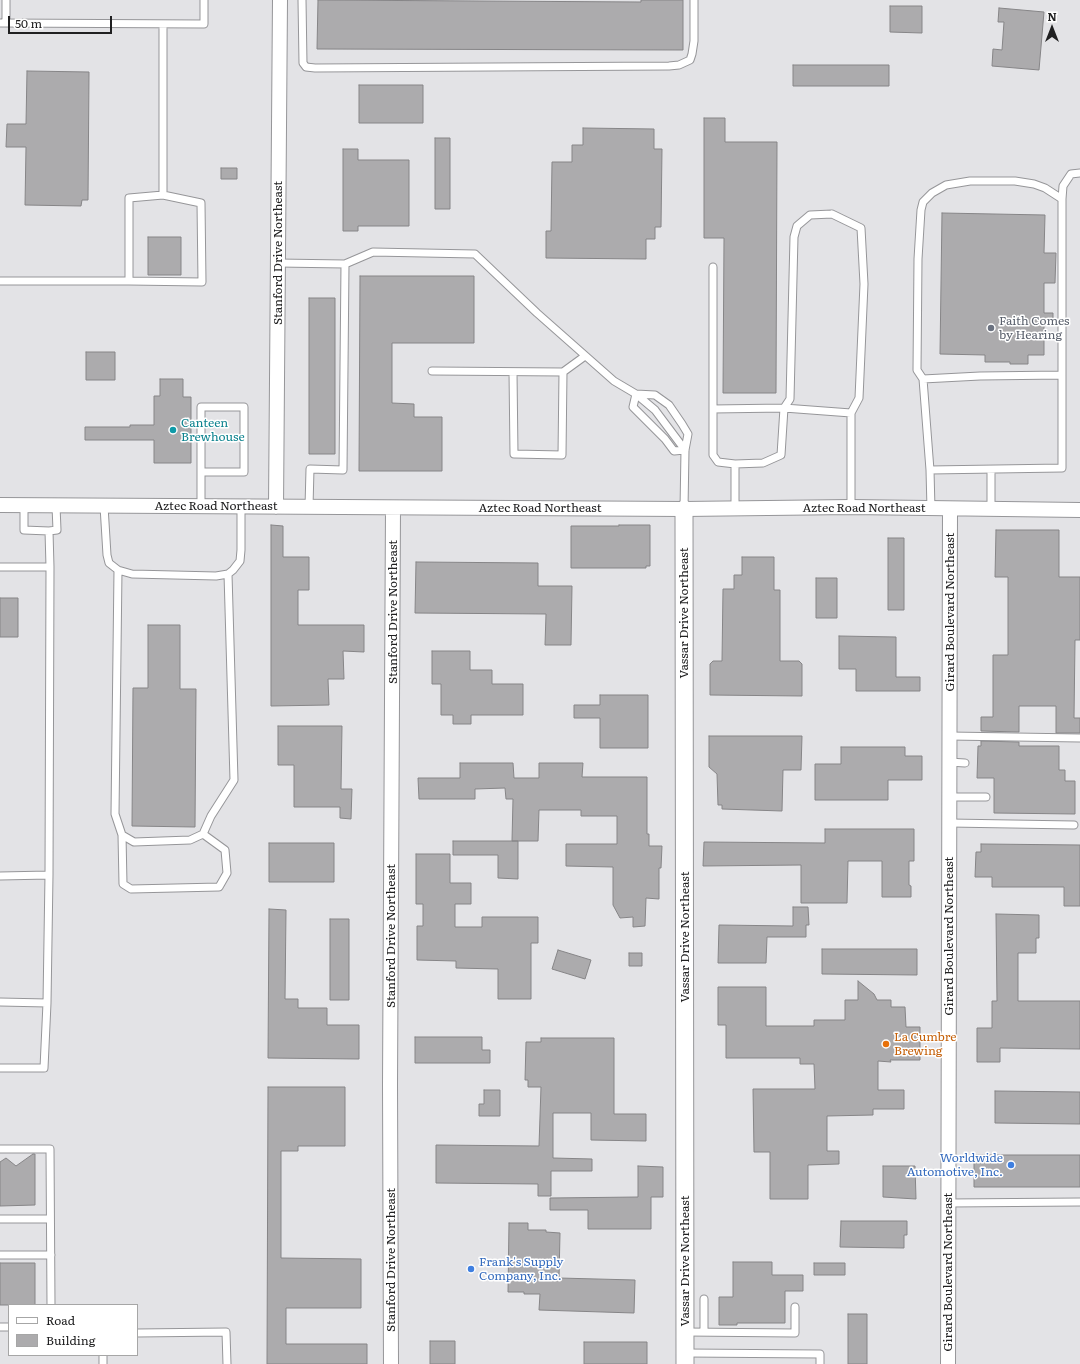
<!DOCTYPE html>
<style>
body{margin:0}
#map{position:relative;width:1080px;height:1364px;overflow:hidden;background:#e3e3e6;font-family:Literata,serif}
canvas{display:block}
.legend{position:absolute;left:8px;top:1304px;width:130px;height:52px;box-sizing:border-box;background:#fff;border:1px solid #a6a6a6;margin:0;padding:5px 7px;list-style:none;font-size:12px;color:#202021}
.legend li{display:flex;align-items:center;gap:8px;height:20px}
.legend b{width:20px;border:1px solid #a6a6a6}
.north{position:absolute;left:1032px;top:8px;width:40px;height:40px;-webkit-text-stroke:3px #fff;paint-order:stroke;rotate:0deg;font-size:11px;font-weight:700;line-height:16px;text-align:center;color:#202021}
.north::after{content:'';display:block;margin:auto;width:14px;height:18px;background:#202021;clip-path:polygon(50% 0,100% 100%,50% 72%,0 100%)}
.scale{position:absolute;left:8px;top:16px;width:104px;height:18px;box-sizing:border-box;border:2px solid #202021;border-top:0;padding-left:5px;font-size:12px;line-height:14px;white-space:nowrap;color:#202021;-webkit-text-stroke:3px #fff;paint-order:stroke}
</style>
<div id="map">
<canvas width="1080" height="1364"></canvas>
<ul class="legend">
<li><b style="height:5px;background:#fff"></b>Road</li>
<li><b style="height:11px;background:#acabad"></b>Building</li>
</ul>
<div class="north">N</div>
<div class="scale">50 m</div>
</div>
<script>
const c = document.querySelector('canvas').getContext('2d');
c.lineJoin = 'round';
function fillPath(path, color) { c.fillStyle = color; c.fill(path, 'evenodd'); }
const toPath = rows => new Path2D(rows.map(r => 'M' + r).join(''));
function stroke(path, color, width, dash) { c.strokeStyle = color; c.lineWidth = width; c.lineCap = dash ? 'butt' : 'round'; c.setLineDash(dash || []); c.stroke(path); }
function write(font, color, halo, rows, align = 'center') {
  c.font = font + ' Literata,serif'; c.lineWidth = 3; c.setLineDash([]); c.textBaseline = 'middle'; c.strokeStyle = halo; c.fillStyle = color; for (const [text, x, y, turn = 0] of rows) {
    c.save(); c.translate(x, y); c.rotate((+turn || 0) * Math.PI / 180); c.textAlign = isNaN(turn) ? turn : align; if (halo) c.strokeText(text, 0, 0); c.fillText(text, 0, 0); c.restore();
  }
}
const building = toPath([
 [318,0,641,2,641,0,683,0,683,50,317,49,318,0],
 [890,6,922,6,922,33,890,32,890,6],
 [999,8,1044,12,1039,70,992,66,993,49,1002,50,1004,22,998,22,999,8],
 [793,65,889,65,889,86,793,86,793,65],
 [27,71,89,72,88,200,82,200,81,206,25,205,26,147,6,147,7,124,26,124,27,71],
 [359,85,423,85,423,123,359,123,359,85],
 [704,118,725,118,725,142,777,142,776,393,723,393,724,238,704,238,704,118],
 [583,128,654,129,654,149,662,149,661,227,655,227,655,239,646,239,646,259,546,258,546,231,551,231,552,162,572,162,572,145,583,145,583,128],
 [435,138,450,138,450,209,435,209,435,138],
 [343,149,358,149,358,160,409,160,409,226,358,226,358,231,343,231,343,149],
 [221,168,237,168,237,179,221,179,221,168],
 [942,213,1045,215,1044,253,1056,253,1055,283,1044,283,1044,313,1053,313,1053,325,1044,325,1044,355,1028,355,1028,364,1010,364,1010,362,985,362,985,355,940,354,942,213],
 [148,237,181,237,181,275,148,275,148,237],
 [360,276,474,276,474,343,392,343,392,403,414,404,414,417,442,417,442,471,359,471,360,276],
 [309,298,335,298,335,454,309,454,309,298],
 [86,352,115,352,115,380,86,380,86,352],
 [160,379,183,379,183,397,191,397,191,463,154,463,154,440,85,440,85,427,130,427,130,425,154,425,154,396,160,396,160,379],
 [271,525,283,526,283,557,309,557,309,590,298,590,298,625,364,625,364,652,343,651,344,679,328,679,329,705,271,706,271,525],
 [619,525,650,525,650,566,646,566,646,568,571,568,571,526,619,526,619,525],
 [996,530,1059,530,1059,577,1080,577,1080,640,1075,640,1074,718,1080,718,1080,733,1056,733,1056,706,1019,706,1019,732,981,731,981,717,993,717,993,655,1008,655,1008,577,995,577,996,530],
 [888,538,904,538,904,610,888,610,888,538],
 [742,557,774,557,774,590,780,590,780,661,799,661,802,664,802,696,710,695,710,664,713,661,722,661,723,589,734,589,734,575,742,575,742,557],
 [416,562,538,563,538,586,572,586,571,645,545,645,546,614,415,613,416,562],
 [816,578,837,578,837,618,816,618,816,578],
 [0,598,18,598,18,637,0,637,0,598],
 [148,625,180,625,180,689,196,689,195,827,132,826,133,688,148,688,148,625],
 [839,636,896,637,896,677,920,677,920,691,856,691,856,669,839,669,839,636],
 [432,651,470,651,470,670,492,670,492,684,523,684,523,715,471,715,471,724,453,724,453,715,441,715,441,684,432,684,432,651],
 [600,695,648,695,648,748,600,748,600,718,574,718,574,705,600,705,600,695],
 [278,726,342,726,341,789,352,789,351,819,340,818,340,807,294,807,294,765,278,765,278,726],
 [709,736,802,736,801,770,783,770,782,811,722,809,722,805,718,805,717,774,709,767,709,736],
 [981,741,1019,742,1019,746,1059,746,1059,770,1065,770,1065,781,1075,781,1075,814,994,813,994,778,977,778,978,746,981,746,981,741],
 [841,747,905,747,905,756,922,756,922,780,888,780,888,800,815,800,815,764,841,764,841,747],
 [460,763,513,763,514,778,539,778,539,763,583,763,582,777,647,777,647,834,649,834,649,846,662,846,661,868,659,868,659,899,646,898,645,926,633,927,633,917,620,918,613,905,613,867,566,866,566,844,617,844,617,816,581,816,581,810,539,810,538,841,512,841,513,799,506,799,505,788,475,789,475,799,419,799,418,778,460,778,460,763],
 [825,829,914,829,914,861,909,861,909,885,911,886,911,897,882,897,882,861,848,861,847,903,801,903,801,865,703,866,704,842,825,843,825,829],
 [453,841,518,841,518,879,498,878,498,855,453,855,453,841],
 [269,843,334,843,334,882,269,882,269,843],
 [981,844,1080,845,1080,906,1064,906,1064,887,992,887,992,877,975,877,976,852,981,852,981,844],
 [416,854,450,854,450,883,471,883,471,904,455,904,455,927,482,927,482,917,538,917,538,943,531,943,531,999,498,999,498,969,456,968,456,961,417,960,417,926,423,926,423,904,416,904,416,854],
 [793,907,808,907,809,925,806,925,806,937,767,937,766,963,718,963,719,925,793,926,793,907],
 [269,909,286,910,285,999,298,999,298,1008,327,1008,327,1025,359,1025,359,1059,268,1058,269,909],
 [996,914,1039,915,1039,938,1036,938,1036,953,1018,953,1018,1001,1080,1001,1080,1049,1000,1048,1000,1062,977,1062,977,1028,992,1028,992,1001,997,1001,996,914],
 [330,919,349,919,349,1000,330,1000,330,919],
 [822,949,917,949,917,975,822,974,822,949],
 [558,950,591,960,585,979,552,969,558,950],
 [629,953,642,953,642,966,629,966,629,953],
 [858,981,874,994,877,1000,891,1000,891,1007,905,1007,906,1027,920,1027,920,1060,890,1060,891,1062,878,1061,878,1090,904,1090,904,1109,873,1109,873,1115,827,1116,827,1151,839,1151,839,1164,808,1165,808,1199,770,1199,770,1152,754,1152,753,1089,815,1089,814,1064,800,1064,800,1058,726,1058,726,1025,718,1025,718,987,766,987,766,1026,814,1026,814,1020,845,1020,845,1000,858,1000,858,981],
 [415,1037,482,1037,482,1050,490,1050,490,1063,415,1063,415,1037],
 [541,1038,614,1038,614,1114,646,1114,646,1141,591,1140,591,1113,553,1113,553,1158,592,1159,592,1171,551,1171,551,1196,538,1196,538,1184,436,1183,436,1145,539,1146,541,1087,528,1087,528,1080,525,1080,526,1042,541,1042,541,1038],
 [268,1087,345,1087,345,1146,298,1146,298,1151,281,1151,281,1258,361,1259,361,1308,286,1308,286,1344,367,1344,367,1364,267,1364,268,1087],
 [484,1090,500,1090,500,1116,479,1116,479,1104,484,1104,484,1090],
 [995,1091,1080,1092,1080,1124,995,1123,995,1091],
 [33,1154,35,1154,35,1205,0,1206,0,1162,6,1158,16,1166,33,1154],
 [974,1155,1080,1155,1080,1187,974,1187,974,1155],
 [638,1166,663,1167,663,1197,651,1197,651,1229,588,1229,588,1210,550,1210,550,1198,638,1197,638,1166],
 [883,1166,915,1166,916,1199,883,1197,883,1166],
 [841,1221,907,1221,907,1235,904,1235,904,1248,840,1247,841,1221],
 [509,1223,528,1223,528,1230,546,1230,546,1232,560,1233,559,1278,635,1280,634,1313,539,1310,540,1294,524,1294,524,1292,508,1292,509,1223],
 [733,1262,772,1262,772,1275,803,1275,803,1291,785,1291,785,1323,737,1323,737,1325,719,1325,719,1297,733,1297,733,1262],
 [0,1263,35,1263,35,1305,0,1305,0,1263],
 [814,1263,845,1263,845,1275,814,1275,814,1263],
 [848,1314,867,1314,867,1364,848,1364,848,1314],
 [430,1341,455,1341,455,1364,430,1364,430,1341],
 [584,1342,647,1342,647,1364,584,1364,584,1342]
]);
const service = toPath([
 [302,0,303,63,306,67,315,68,669,66,679,65,690,60,692,54,694,41,694,0],
 [0,23,204,24,204,0],
 [6,23,6,0],
 [1062,199,1063,186,1071,174,1080,173],
 [832,214,861,228,864,284,859,398,851,413,784,408,790,399,794,237,797,226,810,215,832,214],
 [278,263,345,264,343,470,310,469,309,507],
 [345,264,373,252,475,254,537,313,614,381,636,394,655,410,685,450],
 [713,267,713,455,718,462,735,464,735,508],
 [0,281,129,281,129,198,163,195,163,24],
 [129,281,202,282,201,203,163,195],
 [432,371,563,372,585,356],
 [513,372,514,454,562,455,563,372],
 [923,379,980,376,1062,375],
 [636,394,655,395,669,405,682,424,688,434,685,450,684,509],
 [636,394,633,407,665,439,674,451,685,450],
 [713,409,784,408,781,455,763,463,735,464],
 [851,413,851,507],
 [930,470,1062,468,1062,199,1045,188,1034,184,1015,181,970,181,946,185,932,193,923,202,921,210,918,259,917,370,923,379,930,470,931,509],
 [991,470,991,509],
 [201,472,244,472,244,407,201,407,201,506],
 [24,505,24,530,49,531,57,530,56,506],
 [104,506,107,555,109,563,118,570,132,574,216,576,228,574,233,570,240,561,241,550,241,507],
 [0,567,50,567,49,531],
 [118,570,115,814,122,835,134,842,190,840,203,834,211,816,234,780,228,574],
 [949,736,1080,738],
 [949,762,965,763],
 [949,797,986,797],
 [949,823,1074,825],
 [122,835,123,884,131,889,219,887,227,873,225,850,203,834],
 [0,876,49,875,50,567],
 [0,1002,47,1003,49,875],
 [0,1068,44,1068,47,1003],
 [0,1149,50,1149,51,1305],
 [949,1203,1080,1202],
 [0,1219,50,1219],
 [0,1255,51,1255],
 [704,1299,704,1332],
 [0,1327,9,1327],
 [686,1332,795,1333,795,1307],
 [137,1333,226,1332,227,1364],
 [686,1353,820,1354,820,1364],
 [103,1364,103,1355]
]);
const minor = toPath([
 [0,505,684,509,851,507,1080,510],
 [276,507,280,0],
 [391,1364,390,1084,393,508],
 [948,1364,950,509]
]);
const tertiary = toPath([
 [684,509,685,1364]
]);
const markers = [
 [991,328,4,"#6b7280"],
 [173,430,4,"#0f9aa8"],
 [886,1044,4,"#e8710a"],
 [1011,1165,4,"#3f7fe0"],
 [471,1269,4,"#3f7fe0"]
];
const streetNames = [
 ["Stanford Drive Northeast",278,253,-90],
 ["Aztec Road Northeast",216,506],
 ["Aztec Road Northeast",540,508],
 ["Aztec Road Northeast",864,508],
 ["Stanford Drive Northeast",393,612,-90],
 ["Girard Boulevard Northeast",950,612,-90],
 ["Vassar Drive Northeast",684,613,-90],
 ["Stanford Drive Northeast",391,936,-90],
 ["Girard Boulevard Northeast",949,936,-90],
 ["Vassar Drive Northeast",685,937,-90],
 ["Stanford Drive Northeast",391,1260,-90],
 ["Vassar Drive Northeast",685,1261,-90],
 ["Girard Boulevard Northeast",948,1272,-90]
];
const worshipNames = [
 ["Faith Comes",999,321],
 ["by Hearing",999,335]
];
const cultureNames = [
 ["Canteen",181,423],
 ["Brewhouse",181,437]
];
const foodNames = [
 ["La Cumbre",894,1037],
 ["Brewing",894,1051]
];
const shopNames = [
 ["Worldwide",1003,1158],
 ["Automotive, Inc.",1003,1172],
 ["Frank's Supply",479,1262,"left"],
 ["Company, Inc.",479,1276,"left"]
];
fillPath(building, '#acabad');
stroke(building, '#868587', 1);
stroke(service, '#969699', 9);
stroke(minor, '#969699', 16);
stroke(tertiary, '#969699', 19);
stroke(service, '#fff', 7);
stroke(minor, '#fff', 14);
stroke(tertiary, '#fff', 17);
for (const [x, y, r, color] of markers) { const dot = new Path2D(); dot.arc(x, y, r, 0, 2 * Math.PI); c.fillStyle = color; c.fill(dot); stroke(dot, '#fff', 1.5); }
write('12px', '#202021', '#fff', streetNames);
write('12px', '#5b616d', '#fff', worshipNames, 'left');
write('12px', '#0d838f', '#fff', cultureNames, 'left');
write('12px', '#c56008', '#fff', foodNames, 'left');
write('12px', '#366cbe', '#fff', shopNames, 'right');
</script>
